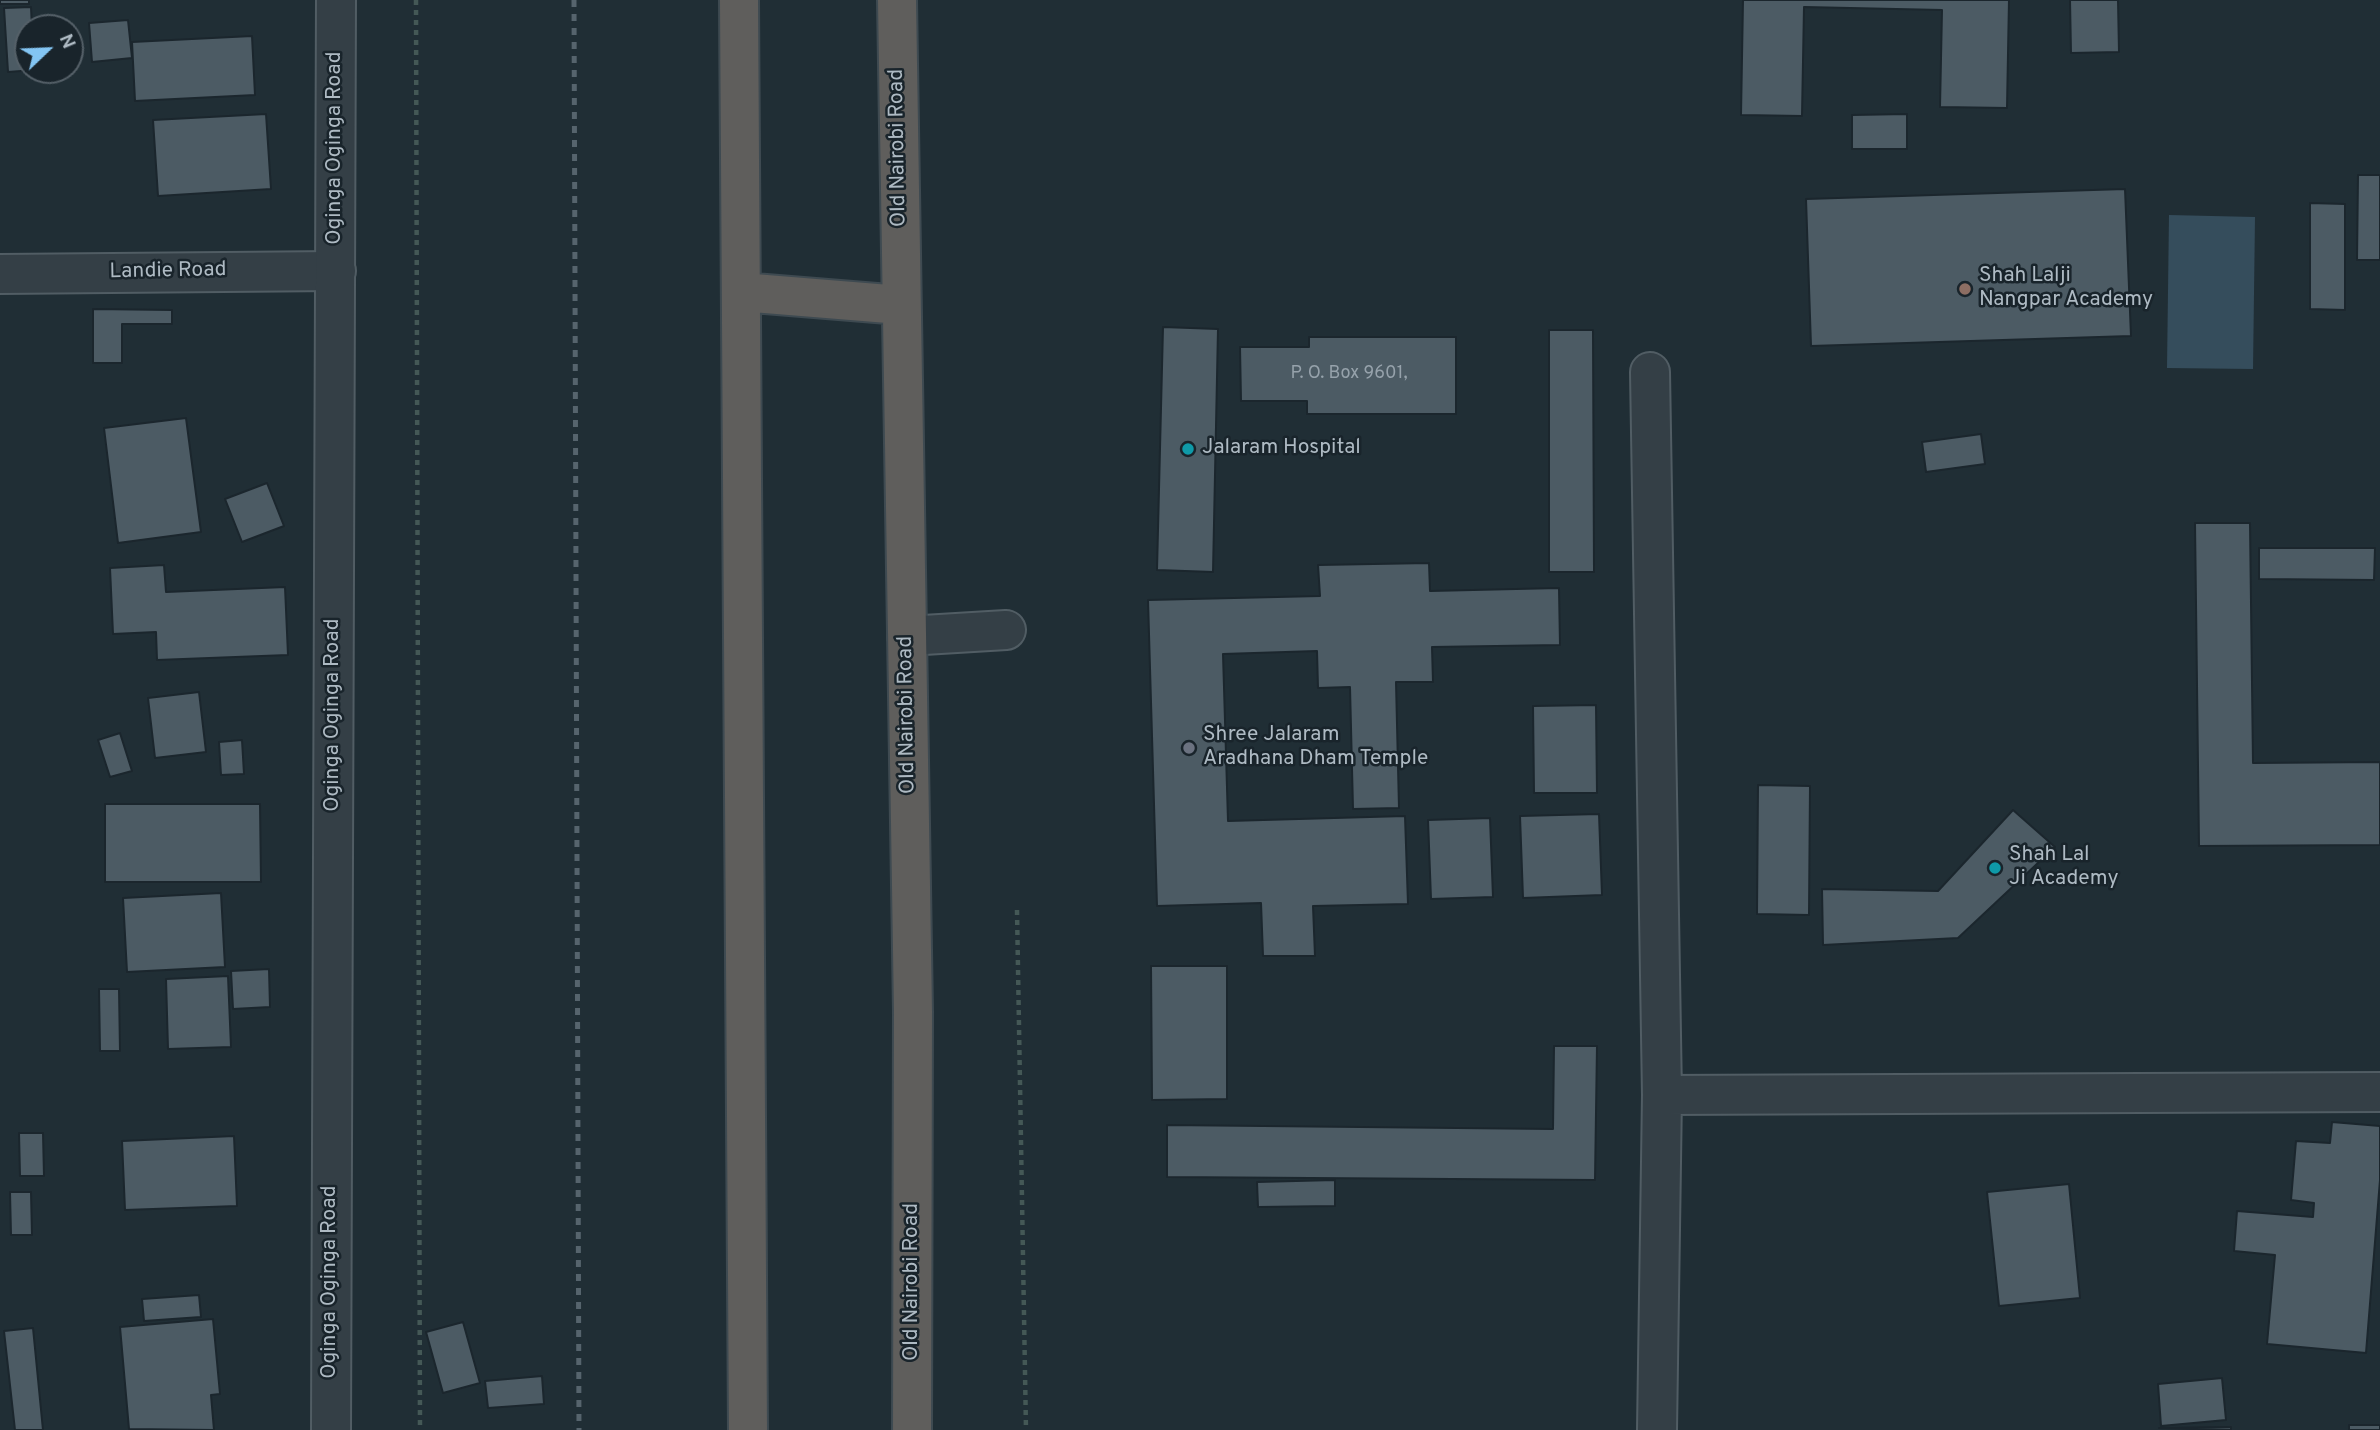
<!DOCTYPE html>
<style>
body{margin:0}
#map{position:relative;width:2380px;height:1430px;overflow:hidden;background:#202e35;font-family:Overpass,sans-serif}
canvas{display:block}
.north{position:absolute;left:14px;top:14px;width:70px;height:70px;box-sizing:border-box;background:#19242b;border:2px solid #556068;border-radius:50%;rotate:67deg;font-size:19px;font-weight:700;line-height:28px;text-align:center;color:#aebac3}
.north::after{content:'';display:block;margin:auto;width:24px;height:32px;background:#83c5f3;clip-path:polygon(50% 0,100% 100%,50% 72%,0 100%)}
</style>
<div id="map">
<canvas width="2380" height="1430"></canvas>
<div class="north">N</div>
</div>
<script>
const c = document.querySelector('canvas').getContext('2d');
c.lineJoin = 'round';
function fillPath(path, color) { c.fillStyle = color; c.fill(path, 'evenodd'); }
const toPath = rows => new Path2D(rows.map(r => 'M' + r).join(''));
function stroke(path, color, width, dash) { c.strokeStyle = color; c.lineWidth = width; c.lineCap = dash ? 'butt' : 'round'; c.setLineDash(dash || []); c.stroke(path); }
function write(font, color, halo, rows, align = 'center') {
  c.font = font + ' Overpass,sans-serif'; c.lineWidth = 5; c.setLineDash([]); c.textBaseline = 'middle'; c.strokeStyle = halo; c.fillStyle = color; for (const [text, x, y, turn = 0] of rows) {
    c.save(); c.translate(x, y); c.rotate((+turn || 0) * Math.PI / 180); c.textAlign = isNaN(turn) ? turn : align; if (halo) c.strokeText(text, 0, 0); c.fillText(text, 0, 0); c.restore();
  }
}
const water = toPath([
 [2169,215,2255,217,2253,369,2167,368]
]);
const building = toPath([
 [0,0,29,0,29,4,0,4,0,0],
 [1743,0,2009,0,2007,108,1940,107,1942,10,1804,7,1802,116,1741,115,1743,0],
 [2070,0,2118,0,2119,52,2071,53,2070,0],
 [31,7,32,28,28,28,28,70,34,70,8,72,4,8,31,7],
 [128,20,132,58,92,62,89,23,128,20],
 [252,36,255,95,135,101,132,42,252,36],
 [266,114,271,189,158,196,153,120,266,114],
 [1907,114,1907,149,1852,149,1852,115,1907,114],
 [2358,175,2380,175,2380,260,2357,260,2358,175],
 [2125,189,2131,336,1811,346,1806,199,2125,189],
 [2310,203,2345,204,2345,310,2310,309,2310,203],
 [93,309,172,310,172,324,122,324,122,363,93,363,93,309],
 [1163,327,1218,329,1213,572,1157,570,1163,327],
 [1549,330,1593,330,1594,572,1549,572,1549,330],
 [1309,337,1456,337,1456,414,1307,414,1307,401,1241,401,1240,347,1309,347,1309,337],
 [186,418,201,532,118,543,104,428,186,418],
 [1981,434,1985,464,1926,472,1922,442,1981,434],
 [267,483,284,526,242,542,225,499,267,483],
 [2195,523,2250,523,2253,763,2380,762,2380,845,2199,846,2195,523],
 [2259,548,2375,548,2374,580,2259,579,2259,548],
 [1429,563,1430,591,1559,588,1560,645,1432,647,1433,682,1396,682,1399,808,1353,809,1350,687,1318,688,1317,651,1223,654,1228,821,1405,816,1408,904,1313,906,1315,956,1263,956,1261,903,1157,906,1148,600,1320,596,1318,565,1429,563],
 [164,565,166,592,285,587,288,655,157,660,156,632,113,634,110,568,164,565],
 [199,692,206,752,155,758,148,698,199,692],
 [1596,705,1597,793,1534,793,1533,706,1596,705],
 [120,733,132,771,110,777,98,740,120,733],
 [242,740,244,774,221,775,219,742,242,740],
 [1758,785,1810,786,1809,915,1757,914,1758,785],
 [105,804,260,804,261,882,105,882,105,804],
 [2013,810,2055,847,1958,938,1823,945,1822,889,1938,891,2013,810],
 [1599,814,1602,895,1523,898,1520,816,1599,814],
 [1490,818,1493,897,1431,899,1428,820,1490,818],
 [221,893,225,967,127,972,123,898,221,893],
 [1151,966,1227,966,1227,1099,1152,1100,1151,966],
 [269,969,270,1007,233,1009,231,971,269,969],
 [228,976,231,1047,168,1049,166,979,228,976],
 [99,989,119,989,120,1051,100,1051,99,989],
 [1554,1046,1597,1046,1595,1180,1167,1177,1167,1125,1553,1129,1554,1046],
 [2332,1122,2380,1126,2380,1180,2366,1353,2267,1344,2275,1255,2234,1251,2237,1211,2313,1217,2314,1203,2291,1200,2296,1141,2330,1143,2332,1122],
 [19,1133,43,1133,44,1176,20,1176,19,1133],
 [234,1136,237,1206,125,1210,122,1141,234,1136],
 [1335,1180,1335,1206,1258,1207,1257,1182,1335,1180],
 [2069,1184,2080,1298,1999,1306,1987,1192,2069,1184],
 [10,1192,31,1192,32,1235,11,1235,10,1192],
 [199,1295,201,1317,144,1321,142,1299,199,1295],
 [213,1319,220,1394,211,1395,214,1430,129,1429,120,1327,213,1319],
 [463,1322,480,1383,443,1393,426,1332,463,1322],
 [33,1328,43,1430,15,1430,4,1331,33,1328],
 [542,1376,544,1404,488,1408,485,1381,542,1376],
 [2222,1378,2226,1420,2161,1426,2158,1384,2222,1378],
 [2349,1425,2380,1425,2380,1430,2349,1430,2349,1425],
 [2231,1427,2231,1430,2159,1428,2231,1427]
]);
const path = toPath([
 [416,0,420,1430],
 [1017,910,1026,1430]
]);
const minor = toPath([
 [0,274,336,271],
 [1650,372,1662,1095],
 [907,636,1006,630],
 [1657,1430,1662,1095,2380,1092]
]);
const tertiary = toPath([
 [331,1430,336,0]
]);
const trunk = toPath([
 [739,0,748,1430],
 [897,0,913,1012,912,1430],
 [741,292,901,305]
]);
const rail = toPath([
 [574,0,579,1430]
]);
const markers = [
 [1965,289,7,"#8d6e63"],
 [1188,449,7,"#0f9aa8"],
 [1189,748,7,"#6b7280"],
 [1995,868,7,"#0f9aa8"]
];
const numberNames = [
 ["P. O. Box 9601,",1349,374]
];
const streetNames = [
 ["Oginga Oginga Road",336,148,-90],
 ["Old Nairobi Road",899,148,-91],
 ["Landie Road",168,272,-1],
 ["Oginga Oginga Road",334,715,-90],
 ["Old Nairobi Road",908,715,-91],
 ["Oginga Oginga Road",331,1282,-90],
 ["Old Nairobi Road",913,1282,-90]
];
const poiNames = [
 ["Shah Lalji",1979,277],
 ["Nangpar Academy",1979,301],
 ["Jalaram Hospital",1202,449],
 ["Shree Jalaram",1203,736],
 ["Aradhana Dham Temple",1203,760],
 ["Shah Lal",2009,856],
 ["Ji Academy",2009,880]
];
fillPath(water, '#354d5c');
fillPath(building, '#4c5b64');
stroke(building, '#1b262d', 2);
stroke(minor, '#515d64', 42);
stroke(tertiary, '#515d64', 42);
stroke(trunk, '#3e4a51', 42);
stroke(path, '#445856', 4.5, [5, 5]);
stroke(minor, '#343f46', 38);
stroke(tertiary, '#343f46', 38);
stroke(trunk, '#5f5e5c', 38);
stroke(rail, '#56646d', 5, [7, 7]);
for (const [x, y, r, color] of markers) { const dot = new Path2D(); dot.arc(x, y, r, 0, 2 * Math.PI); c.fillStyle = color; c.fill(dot); stroke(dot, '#19242b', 2.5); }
write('18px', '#96a2ab', null, numberNames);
write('21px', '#aebac3', '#19242b', streetNames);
write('21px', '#aebac3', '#19242b', poiNames, 'left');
</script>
